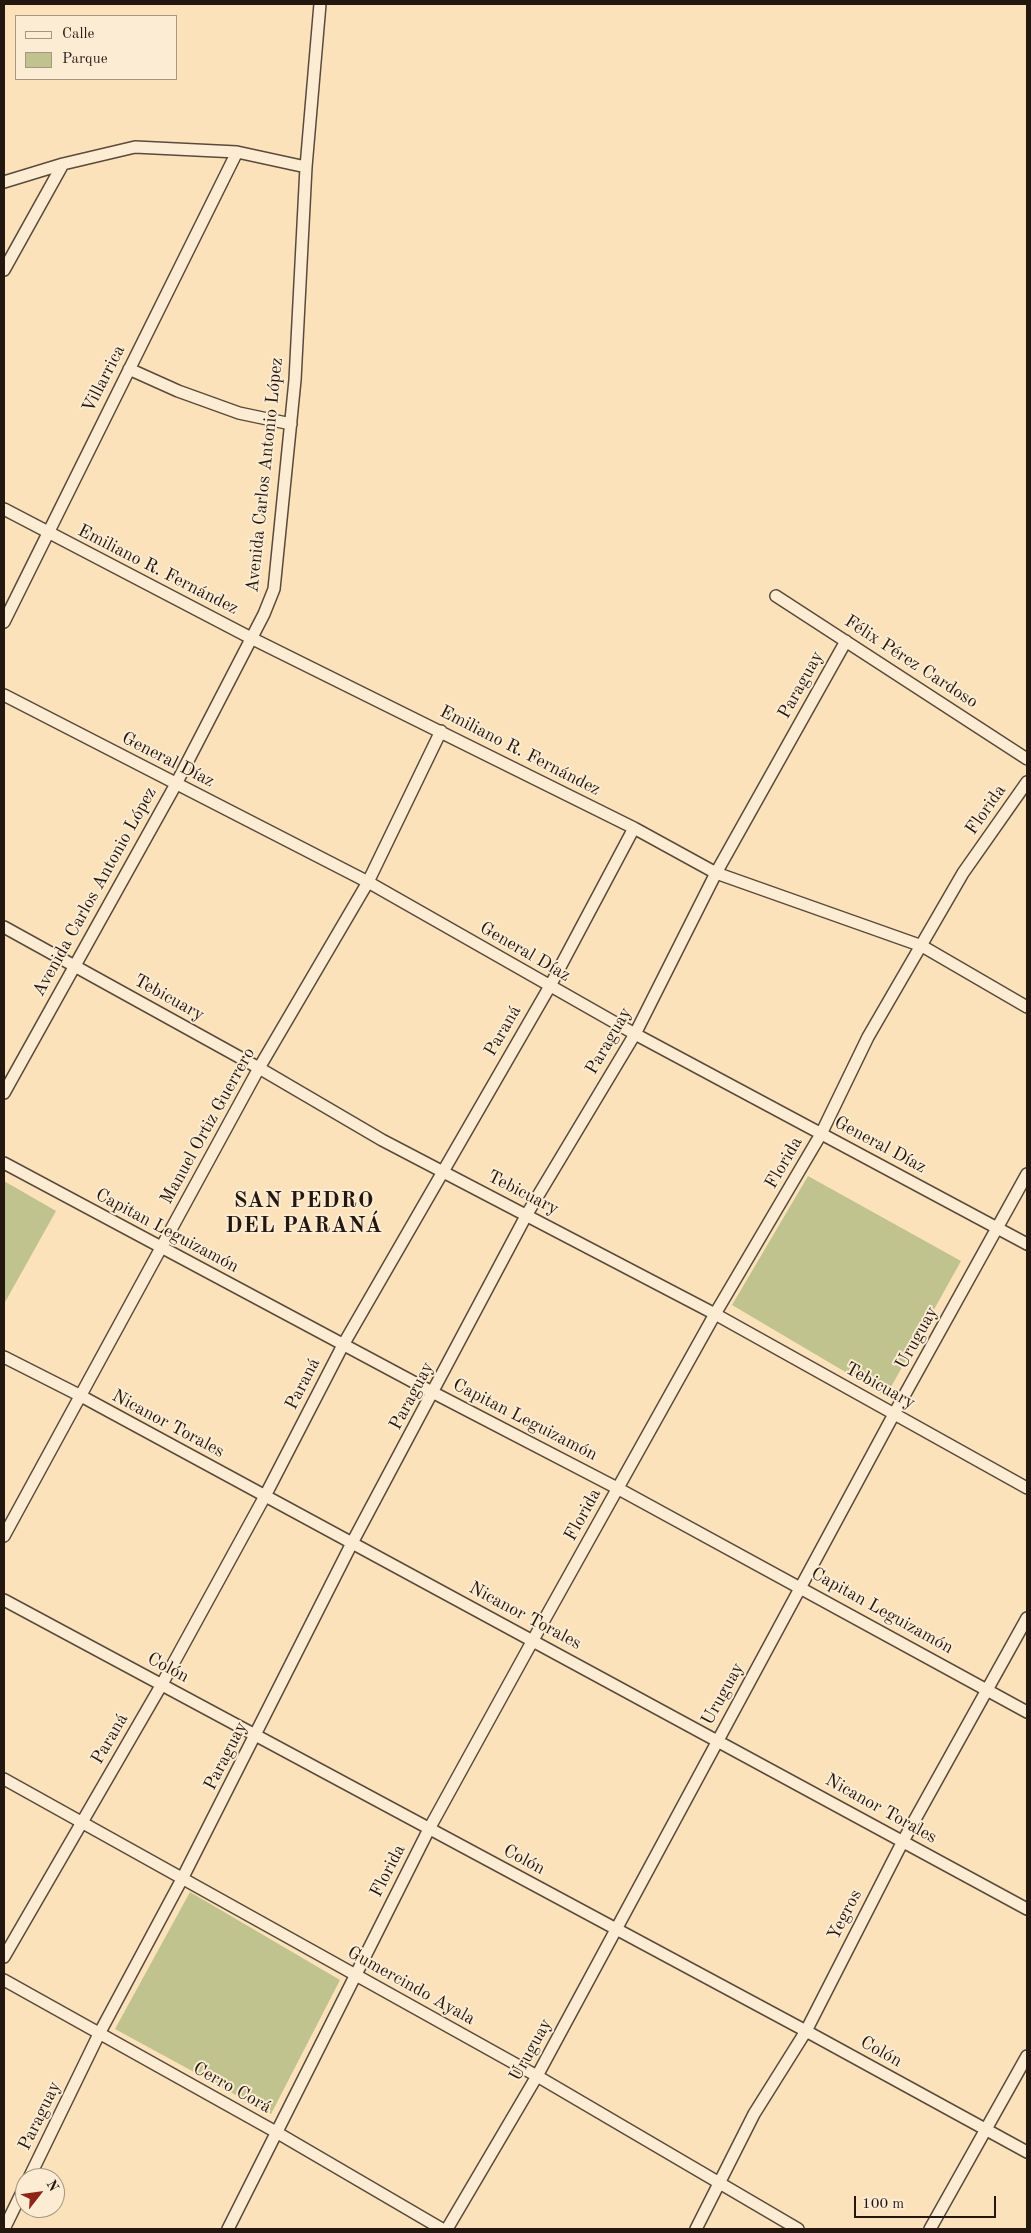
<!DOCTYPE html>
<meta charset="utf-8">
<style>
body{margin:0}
#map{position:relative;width:1031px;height:2233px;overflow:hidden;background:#fbe2bb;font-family:"Old Standard TT",serif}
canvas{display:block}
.frame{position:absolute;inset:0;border:5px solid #241710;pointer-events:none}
.legend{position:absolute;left:15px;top:15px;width:162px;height:65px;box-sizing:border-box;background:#fcecd3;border:1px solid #a69785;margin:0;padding:6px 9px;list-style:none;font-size:15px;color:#241710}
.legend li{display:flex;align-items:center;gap:10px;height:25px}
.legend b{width:25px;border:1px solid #a69785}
.north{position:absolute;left:15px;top:2168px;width:50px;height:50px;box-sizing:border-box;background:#fcecd3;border:1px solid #a69785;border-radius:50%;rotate:60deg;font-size:14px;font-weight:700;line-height:20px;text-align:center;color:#241710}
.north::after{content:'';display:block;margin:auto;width:18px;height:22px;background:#8f2418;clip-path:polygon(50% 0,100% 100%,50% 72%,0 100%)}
.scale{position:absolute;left:854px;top:2196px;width:142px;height:22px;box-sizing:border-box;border:2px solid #241710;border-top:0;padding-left:6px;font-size:15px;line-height:18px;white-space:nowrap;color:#241710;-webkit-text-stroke:4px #fcecd3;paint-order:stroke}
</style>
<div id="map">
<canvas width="1031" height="2233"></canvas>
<div class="frame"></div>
<ul class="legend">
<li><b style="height:6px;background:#fcecd3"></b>Calle</li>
<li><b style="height:14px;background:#c1c38e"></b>Parque</li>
</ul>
<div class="north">N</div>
<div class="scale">100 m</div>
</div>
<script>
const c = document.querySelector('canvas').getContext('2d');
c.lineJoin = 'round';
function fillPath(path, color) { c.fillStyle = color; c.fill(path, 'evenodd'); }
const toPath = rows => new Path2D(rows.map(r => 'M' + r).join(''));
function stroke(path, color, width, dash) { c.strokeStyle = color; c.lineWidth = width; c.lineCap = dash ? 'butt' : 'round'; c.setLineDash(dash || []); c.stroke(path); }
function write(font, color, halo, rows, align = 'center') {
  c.font = font + ' "Old Standard TT",serif'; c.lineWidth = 4; c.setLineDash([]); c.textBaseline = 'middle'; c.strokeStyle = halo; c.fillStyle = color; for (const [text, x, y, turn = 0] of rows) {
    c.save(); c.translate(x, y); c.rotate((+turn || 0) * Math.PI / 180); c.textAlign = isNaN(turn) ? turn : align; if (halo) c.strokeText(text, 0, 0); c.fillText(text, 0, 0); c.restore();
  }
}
const green = toPath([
 [808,1176,961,1261,886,1396,732,1305],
 [4,1181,56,1211,4,1304],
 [190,1892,340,1980,271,2114,115,2029]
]);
const minor = toPath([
 [4,182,63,164,135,147,237,152,306,167],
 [4,270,63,164],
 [129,369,178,391,239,413,291,424],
 [4,509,251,638,634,828,716,873,922,946,1027,1007],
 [776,596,1027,759],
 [4,622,237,152],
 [4,695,368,882,635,1034,1027,1244],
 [4,927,259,1068,382,1140,715,1314,1027,1488],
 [4,1093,176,784,264,614,274,589,295,380,306,167,320,4],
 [4,1163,434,1393,617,1488,1027,1712],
 [4,1357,81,1396,1027,1909],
 [4,1536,259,1068,368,882,441,731],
 [4,1600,806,2031,1027,2152],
 [4,1779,537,2076,798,2229],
 [4,1957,162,1684,265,1496,343,1345,550,986,634,828],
 [4,1980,276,2132,442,2229],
 [29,2178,99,2034,182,1879,352,1543,527,1214,635,1034,716,873,846,641],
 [4,2229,25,2186],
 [228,2229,429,1829,533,1640,715,1314,821,1134,868,1037,963,873,1027,782],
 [447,2229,537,2076,894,1414,1027,1174],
 [696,2229,754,2114,806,2031,903,1841,1027,1618],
 [930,2229,1027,2056]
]);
const streetNames = [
 ["Villarrica",104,379,-63],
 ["Avenida Carlos Antonio López",265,475,-84],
 ["Emiliano R. Fernández",158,570,27],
 ["Félix Pérez Cardoso",911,662,33],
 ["Paraguay",801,685,-61],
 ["Emiliano R. Fernández",520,751,27],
 ["General Díaz",168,760,27],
 ["Florida",986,810,-55],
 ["Avenida Carlos Antonio López",95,892,-61],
 ["General Díaz",525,952,30],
 ["Tebicuary",169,998,29],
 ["Paraná",503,1031,-60],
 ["Paraguay",609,1041,-60],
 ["Manuel Ortiz Guerrero",208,1126,-61],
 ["General Díaz",880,1145,28],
 ["Florida",784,1163,-60],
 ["Tebicuary",523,1193,27],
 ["Capitan Leguizamón",167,1231,28],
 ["Uruguay",917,1338,-61],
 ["Paraná",303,1384,-63],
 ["Tebicuary",880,1386,29],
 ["Paraguay",412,1396,-62],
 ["Capitan Leguizamón",525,1420,27],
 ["Nicanor Torales",168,1424,28],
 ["Florida",583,1515,-61],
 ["Capitan Leguizamón",882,1611,29],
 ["Nicanor Torales",525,1616,28],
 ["Colón",168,1668,28],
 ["Uruguay",723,1694,-61],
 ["Paraná",110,1739,-60],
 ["Paraguay",226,1756,-63],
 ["Nicanor Torales",881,1809,29],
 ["Colón",524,1860,28],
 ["Florida",388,1871,-63],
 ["Yegros",845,1915,-63],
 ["Gumercindo Ayala",411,1986,29],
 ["Uruguay",531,2050,-61],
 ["Colón",881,2052,29],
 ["Cerro Corá",232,2088,29],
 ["Paraguay",40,2116,-64]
];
const districtNames = [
 ["SAN PEDRO",304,1201],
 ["DEL PARANÁ",304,1226]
];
fillPath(green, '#c1c38e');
stroke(minor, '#5a4a3b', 14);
stroke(minor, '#fcecd3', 11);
write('18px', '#241710', '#fcecd3', streetNames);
c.letterSpacing = '1px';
write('bold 22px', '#241710', '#fcecd3', districtNames);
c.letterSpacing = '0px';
</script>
